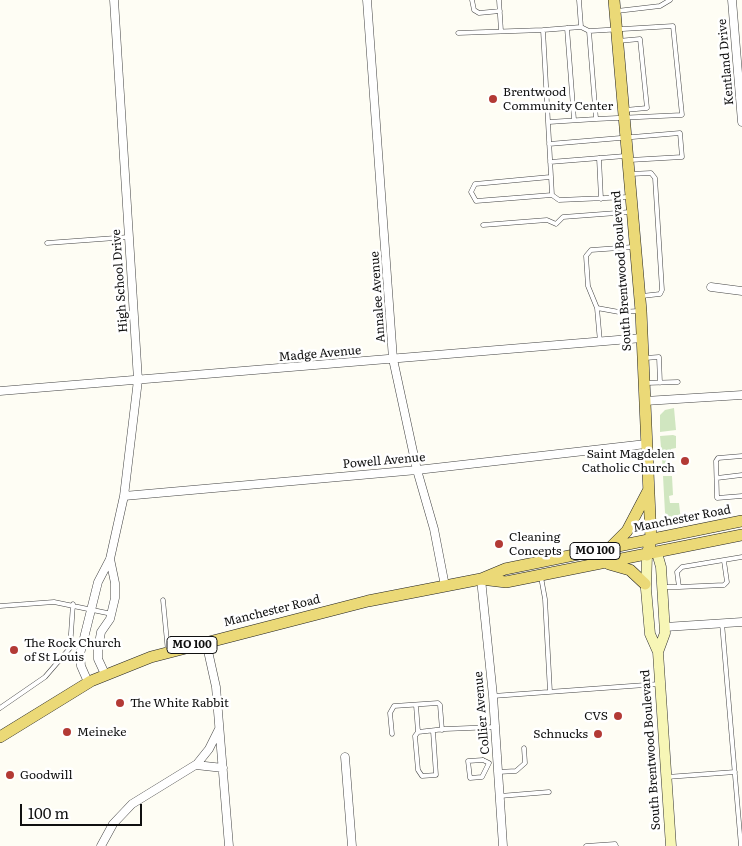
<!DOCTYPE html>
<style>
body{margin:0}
#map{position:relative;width:742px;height:846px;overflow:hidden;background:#fefdf4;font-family:Literata,serif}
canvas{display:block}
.scale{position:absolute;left:20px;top:804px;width:122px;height:22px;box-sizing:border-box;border:2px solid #101010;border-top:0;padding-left:6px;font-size:15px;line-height:18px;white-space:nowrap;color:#101010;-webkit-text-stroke:4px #fff;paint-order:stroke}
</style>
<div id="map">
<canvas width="742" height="846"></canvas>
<div class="scale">100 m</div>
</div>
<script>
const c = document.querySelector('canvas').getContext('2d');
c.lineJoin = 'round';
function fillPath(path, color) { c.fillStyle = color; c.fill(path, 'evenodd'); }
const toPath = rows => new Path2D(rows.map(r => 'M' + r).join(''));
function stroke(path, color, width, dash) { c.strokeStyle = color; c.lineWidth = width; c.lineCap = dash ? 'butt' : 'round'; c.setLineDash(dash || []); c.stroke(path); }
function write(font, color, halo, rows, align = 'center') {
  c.font = font + ' Literata,serif'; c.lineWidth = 5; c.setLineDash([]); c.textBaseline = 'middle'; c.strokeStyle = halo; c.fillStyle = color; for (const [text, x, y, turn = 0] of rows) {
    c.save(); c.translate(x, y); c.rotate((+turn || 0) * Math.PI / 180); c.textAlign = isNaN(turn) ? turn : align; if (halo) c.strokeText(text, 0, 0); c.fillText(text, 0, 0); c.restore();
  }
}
const green = toPath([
 [674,408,676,430,660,432,660,415,665,410],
 [673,435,676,436,676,448,671,449,671,455,667,456,666,459,667,470,663,470,660,436],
 [663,476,672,476,673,495,669,496,670,503,679,503,681,521,672,520,665,513]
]);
const lane = toPath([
 [472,0,474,10,479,13,500,11],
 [499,0,501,31],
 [579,0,581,27],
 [617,11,660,6,670,0],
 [567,28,574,120],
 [458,33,543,30],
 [618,41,640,39,647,108,625,110],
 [549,122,596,119],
 [549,144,680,133,682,157,630,160],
 [599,158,601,199],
 [550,162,625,156],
 [630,174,651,173,655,178,662,290,660,294,642,296],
 [550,177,475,184,471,192,476,201,552,195,559,200,629,197],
 [552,195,543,30,581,27,589,31,596,119,682,115,673,26,589,31],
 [483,225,547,220,556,224,563,217,630,212],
 [47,243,129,237],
 [597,308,619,312,639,311],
 [600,342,597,308,588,286,586,256,591,250,633,247],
 [645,358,659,357,660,383],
 [646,383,678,382],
 [742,456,718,458,716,461,717,498,742,496],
 [717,478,742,475],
 [541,577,545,599,550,692],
 [664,587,679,587,677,572,682,567,742,557],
 [679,587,724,585,727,582,724,561],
 [163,600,168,652],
 [0,606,54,602,112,614],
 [722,623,741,846],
 [493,696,659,684],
 [416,705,418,732],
 [0,708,45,677,70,648,73,604],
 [433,731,436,775,422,776,418,770,415,736,418,732,445,729,495,727],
 [392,734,390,713,394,706,438,703,440,705,442,730],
 [483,760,489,763,482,777,470,778,468,761,483,760],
 [498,772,516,771,525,763,524,748],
 [667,777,735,772],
 [500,796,549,792],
 [586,846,615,844,616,846]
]);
const street = toPath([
 [367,0,393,359,417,470,434,529,445,586],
 [732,0,742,122],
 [711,287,742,291],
 [0,391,642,338],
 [645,401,742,395],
 [124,496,417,470,646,444],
 [481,579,493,696,503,846],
 [665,627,742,622],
 [206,642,216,687,229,846],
 [105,674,98,659,98,649,101,632,110,619,115,598,115,583,110,559],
 [88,682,81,666,80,654,98,582,110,559,124,496,138,380,114,0],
 [345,757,352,846],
 [196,765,223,768],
 [101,846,113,824,132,804,197,764,209,749,219,729]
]);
const secondary = toPath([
 [657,553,661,567,665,633,658,652],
 [647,555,646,589,650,634,658,652,671,846]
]);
const primary = toPath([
 [614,0,641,311,651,540,647,555],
 [610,548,627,531,648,491],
 [609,564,630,570,645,584],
 [481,579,506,582,742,535],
 [0,737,91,681,151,657,368,601,481,579,505,569,742,521]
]);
const markers = [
 [493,99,5,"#b33a35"],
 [685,461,5,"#b33a35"],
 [499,544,5,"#b33a35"],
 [14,650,5,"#b33a35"],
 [120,703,5,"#b33a35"],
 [618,716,5,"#b33a35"],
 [67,732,5,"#b33a35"],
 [598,734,5,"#b33a35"],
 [10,775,5,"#b33a35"]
];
const shields = [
 [595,551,50],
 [192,645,50]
];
const shieldNames = [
 ["MO 100",595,551],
 ["MO 100",192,645]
];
const streetNames = [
 ["Kentland Drive",726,62,-95],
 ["South Brentwood Boulevard",622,271,-94],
 ["High School Drive",120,281,-94],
 ["Annalee Avenue",378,297,-94],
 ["Madge Avenue",320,354,-5],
 ["Powell Avenue",384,461,-5],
 ["Manchester Road",682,519,-11],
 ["Manchester Road",272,611,-14],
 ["Collier Avenue",482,713,-95],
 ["South Brentwood Boulevard",651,750,-94]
];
const poiNames = [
 ["Brentwood",503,92],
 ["Community Center",503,106],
 ["Saint Magdelen",675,454,"right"],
 ["Catholic Church",675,468,"right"],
 ["Cleaning",509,537],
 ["Concepts",509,551],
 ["The Rock Church",24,643],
 ["of St Louis",24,657],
 ["The White Rabbit",130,703],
 ["CVS",608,716,"right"],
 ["Meineke",77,732],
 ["Schnucks",588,734,"right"],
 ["Goodwill",20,775]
];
fillPath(green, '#d0e6c0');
stroke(lane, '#434343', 5);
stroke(street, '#434343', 9);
stroke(secondary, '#323232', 11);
stroke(primary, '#212121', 12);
stroke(lane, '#fff', 4);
stroke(street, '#fff', 8);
stroke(secondary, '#f7f6b6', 10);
stroke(primary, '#ebd977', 11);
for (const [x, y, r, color] of markers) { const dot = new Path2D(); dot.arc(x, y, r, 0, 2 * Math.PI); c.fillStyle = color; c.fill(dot); stroke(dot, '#fff', 2); }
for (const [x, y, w] of shields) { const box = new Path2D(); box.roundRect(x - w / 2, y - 8.5, w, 17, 4); c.fillStyle = '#fff'; c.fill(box); stroke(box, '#101010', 1); }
write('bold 11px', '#101010', null, shieldNames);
write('12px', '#101010', '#fff', streetNames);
write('12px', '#101010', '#fff', poiNames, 'left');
</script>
